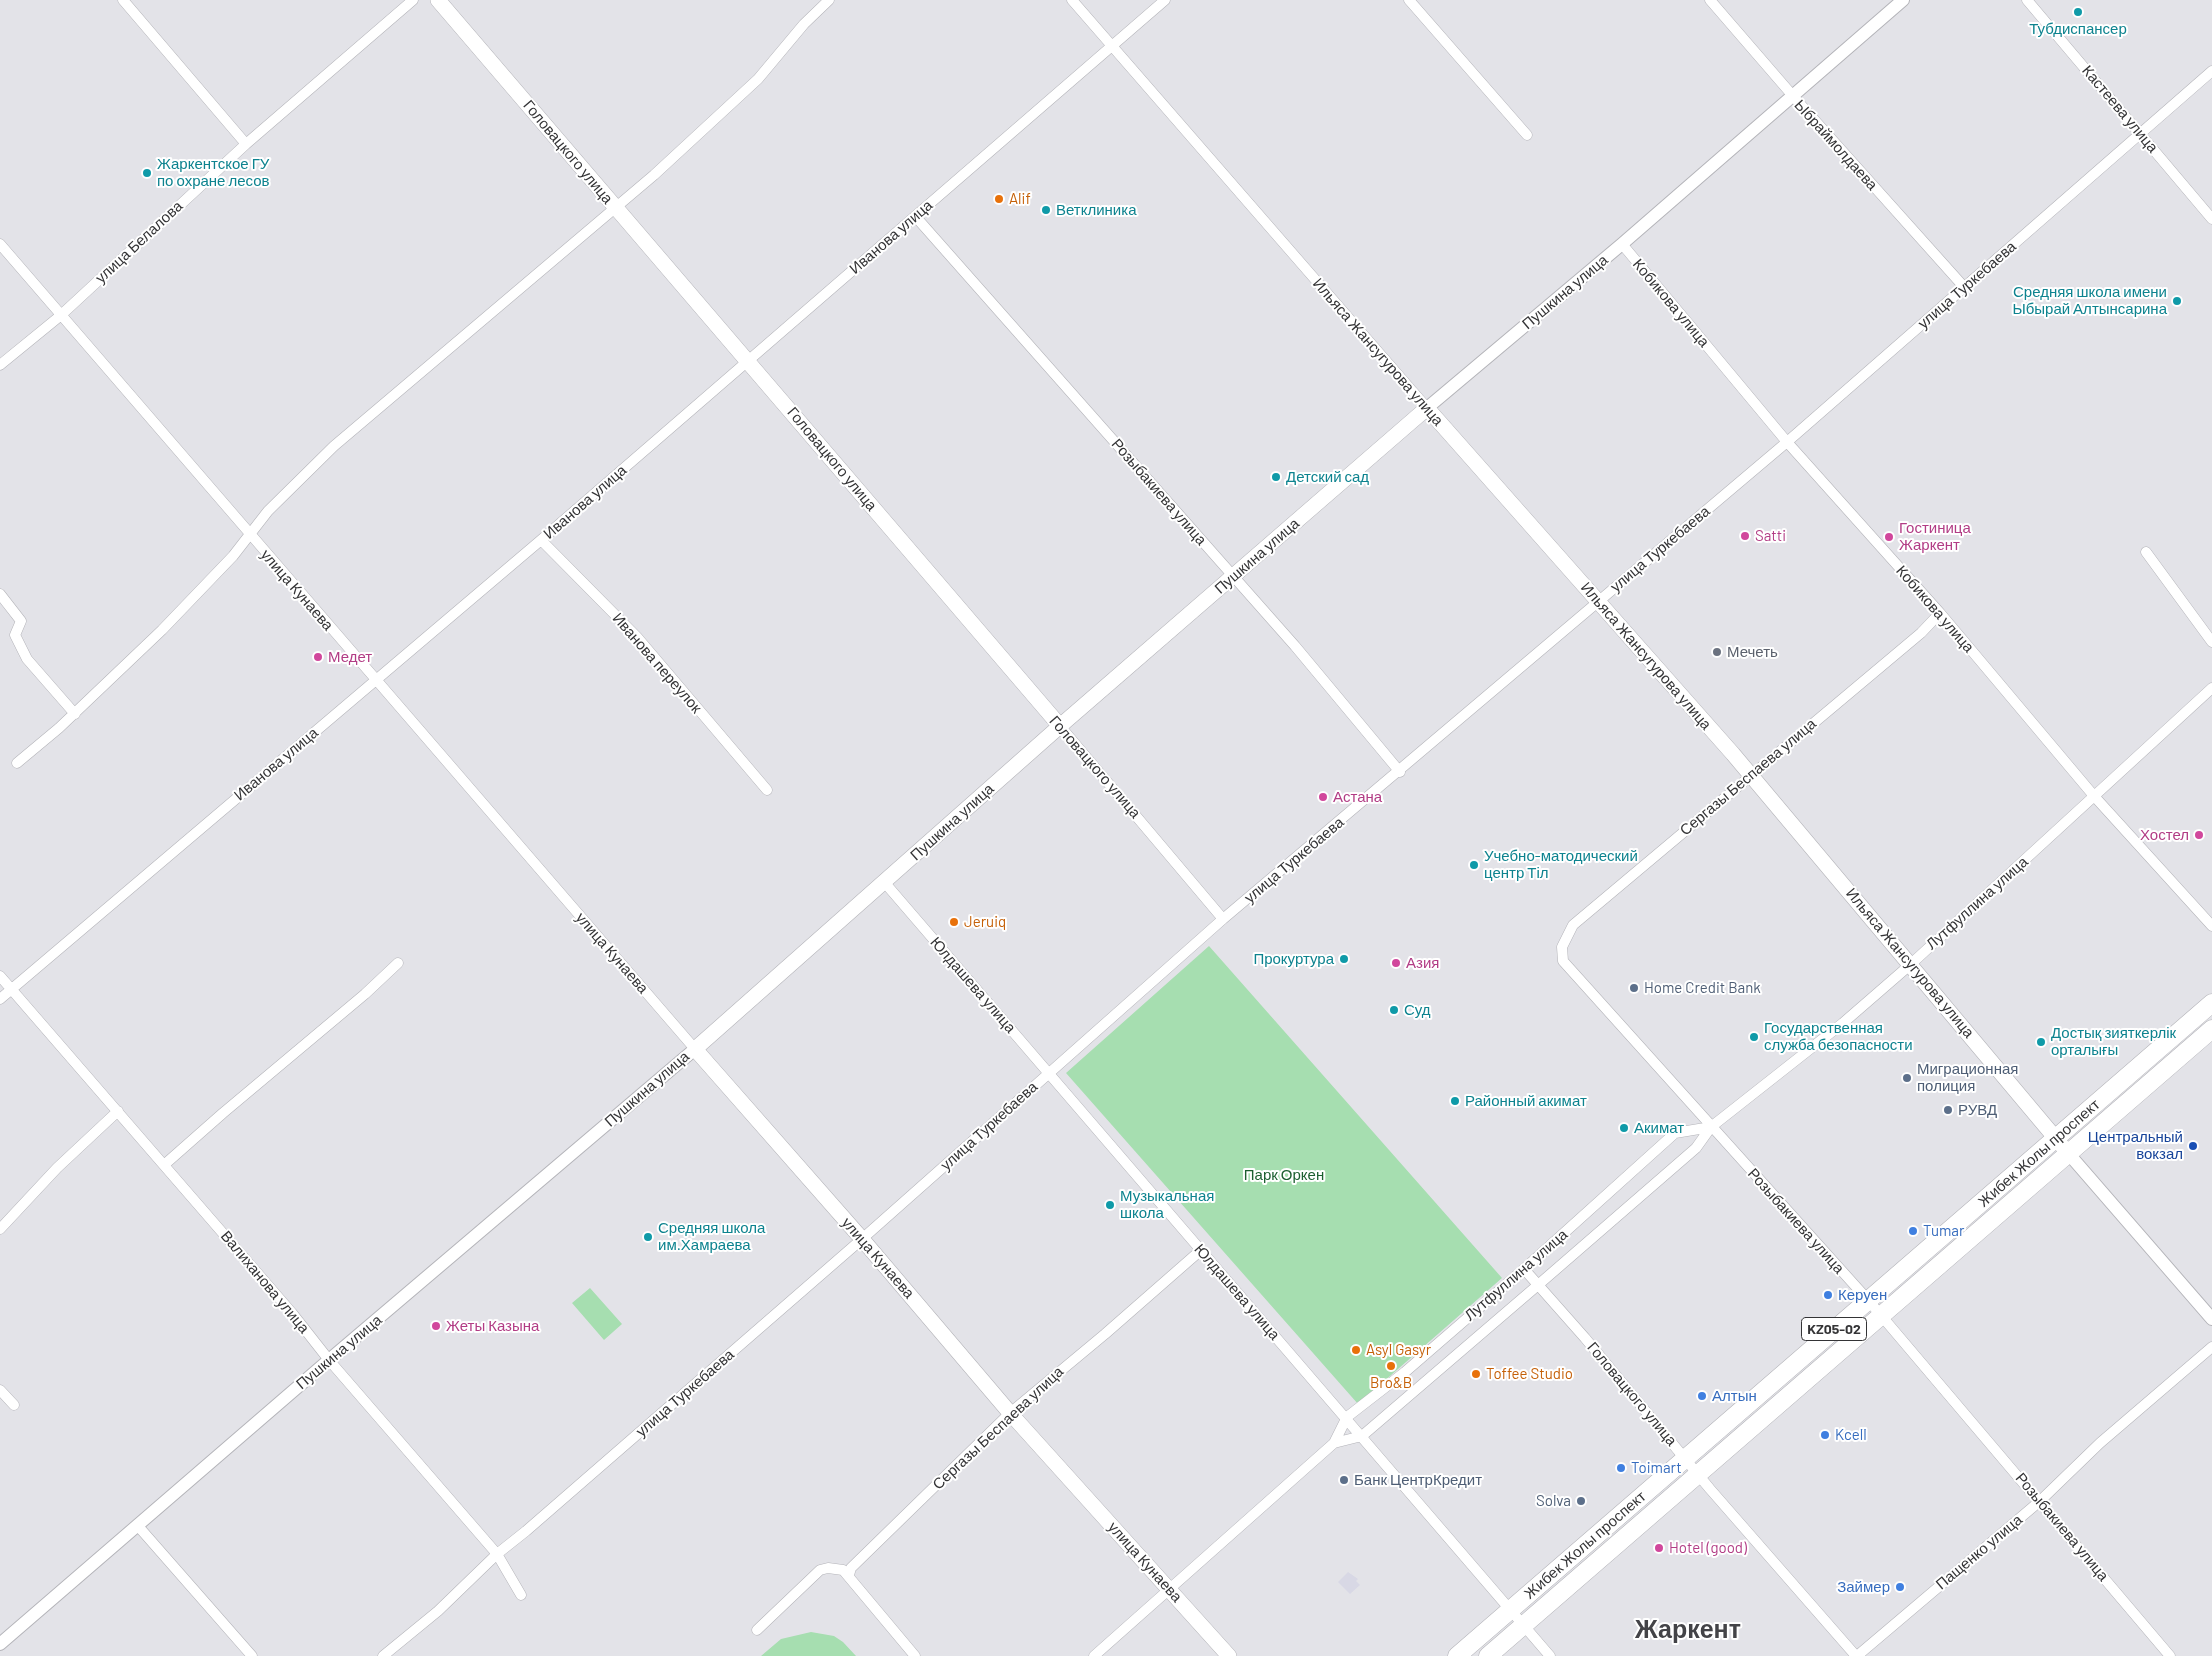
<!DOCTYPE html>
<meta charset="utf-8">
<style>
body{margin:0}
canvas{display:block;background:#e3e3e8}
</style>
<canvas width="2212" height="1656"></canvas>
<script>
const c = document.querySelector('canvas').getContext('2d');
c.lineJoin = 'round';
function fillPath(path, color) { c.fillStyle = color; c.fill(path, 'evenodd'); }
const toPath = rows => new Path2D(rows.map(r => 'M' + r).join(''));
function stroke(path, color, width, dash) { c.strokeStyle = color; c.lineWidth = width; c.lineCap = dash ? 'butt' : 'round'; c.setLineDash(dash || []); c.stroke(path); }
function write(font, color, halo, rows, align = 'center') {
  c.font = font + ' Barlow,sans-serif'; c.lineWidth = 4; c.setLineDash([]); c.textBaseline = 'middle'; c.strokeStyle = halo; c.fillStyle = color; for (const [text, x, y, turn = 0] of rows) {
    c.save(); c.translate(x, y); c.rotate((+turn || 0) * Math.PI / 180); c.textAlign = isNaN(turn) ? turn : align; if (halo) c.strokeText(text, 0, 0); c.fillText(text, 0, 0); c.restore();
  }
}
const built = toPath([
 [1348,1572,1358,1579,1356,1581,1360,1585,1350,1594,1338,1582]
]);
const green = toPath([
 [1209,946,1502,1278,1358,1404,1066,1073],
 [590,1288,622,1324,604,1340,572,1303],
 [811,1632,834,1636,843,1642,856,1656,761,1656,781,1639]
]);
const minor = toPath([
 [123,0,246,144],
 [1072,0,1427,408],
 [1409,0,1527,135],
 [1710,0,1793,96,1964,287],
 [2027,0,2212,219],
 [915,216,1295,646,1400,772],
 [0,244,695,1049],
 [1622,244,1787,442,1940,613,2094,796,2212,926],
 [0,365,60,316,246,144,413,0],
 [541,540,637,637,767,790],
 [2146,552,2212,642],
 [0,594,21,621,15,635,27,659,75,714],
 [1940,613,1921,633,1573,925,1562,947,1563,961,1868,1300,2170,1656],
 [1060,726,1223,919],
 [17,763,59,728,162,630,233,556,268,511,334,446,654,175,758,79,804,24,829,0],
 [885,883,1550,1656],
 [0,976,292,1313,329,1360,497,1554,521,1595],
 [0,999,541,540,1165,0],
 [164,1165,223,1113,365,994,398,963],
 [0,1229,57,1168,118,1111],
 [1524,1269,1585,1338,1710,1489,1856,1656],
 [0,1390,14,1405],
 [1334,1443,1362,1436,1538,1285,1696,1148,1711,1127,1843,1023,1911,964,2212,688],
 [138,1526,252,1656],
 [849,1575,851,1568,1010,1413,1105,1334,1201,1250],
 [757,1630,820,1570,828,1568,843,1570,915,1656],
 [383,1656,438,1611,497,1554,526,1531,862,1239,1223,919,1787,442,2212,71],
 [1094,1656,1334,1443,1347,1417,1405,1372,1524,1269,1675,1133,1711,1127],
 [1857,1656,2040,1501,2100,1443,2212,1347]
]);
const tertiary = toPath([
 [1427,408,1622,244,1903,0],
 [2068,1153,2212,1319],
 [0,1644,329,1360,695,1049]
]);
const secondary = toPath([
 [438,0,1060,726],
 [1229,1656,1010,1413,862,1239,695,1049,1060,726,1427,408,1733,754,2068,1153]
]);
const trunk = toPath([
 [1457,1656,2212,1003],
 [1488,1656,2212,1029]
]);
const markers = [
 [2078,12,5,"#0f9aa8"],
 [147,173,5,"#0f9aa8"],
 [999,199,5,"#e8710a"],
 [1046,210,5,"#0f9aa8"],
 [2177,301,5,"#0f9aa8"],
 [1276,477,5,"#0f9aa8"],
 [1745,536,5,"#d1479c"],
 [1889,537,5,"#d1479c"],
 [1717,652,5,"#6b7280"],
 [318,657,5,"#d1479c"],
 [1323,797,5,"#d1479c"],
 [2199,835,5,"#d1479c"],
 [1474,865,5,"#0f9aa8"],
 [954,922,5,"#e8710a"],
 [1344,959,5,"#0f9aa8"],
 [1396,963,5,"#d1479c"],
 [1634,988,5,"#5c6f8a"],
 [1394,1010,5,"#0f9aa8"],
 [1754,1037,5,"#0f9aa8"],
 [2041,1042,5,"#0f9aa8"],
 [1907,1078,5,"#5c6f8a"],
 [1455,1101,5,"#0f9aa8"],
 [1948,1110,5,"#5c6f8a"],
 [1624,1128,5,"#0f9aa8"],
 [2193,1146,5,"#1a4fb4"],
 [1110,1205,5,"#0f9aa8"],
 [1913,1231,5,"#3f7fe0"],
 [648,1237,5,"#0f9aa8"],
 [1828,1295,5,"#3f7fe0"],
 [436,1326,5,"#d1479c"],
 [1356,1350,5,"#e8710a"],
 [1391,1366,5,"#e8710a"],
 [1476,1374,5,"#e8710a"],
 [1702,1396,5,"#3f7fe0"],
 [1825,1435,5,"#3f7fe0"],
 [1621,1468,5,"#3f7fe0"],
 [1344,1480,5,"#5c6f8a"],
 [1581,1501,5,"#5c6f8a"],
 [1659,1548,5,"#d1479c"],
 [1900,1587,5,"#3f7fe0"]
];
const shields = [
 [1834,1329,65]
];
const shieldNames = [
 ["KZ05-02",1834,1329]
];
const cultureNames = [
 ["Тубдиспансер",2078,29,"center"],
 ["Жаркентское ГУ",157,164],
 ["по охране лесов",157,181],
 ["Ветклиника",1056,210],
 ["Средняя школа имени",2167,292,"right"],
 ["Ыбырай Алтынсарина",2167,309,"right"],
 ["Детский сад",1286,477],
 ["Учебно-матодический",1484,856],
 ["центр Тіл",1484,873],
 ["Прокуртура",1334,959,"right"],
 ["Суд",1404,1010],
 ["Государственная",1764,1028],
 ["служба безопасности",1764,1045],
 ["Достық зияткерлік",2051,1033],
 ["орталығы",2051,1050],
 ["Районный акимат",1465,1101],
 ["Акимат",1634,1128],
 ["Музыкальная",1120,1196],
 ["школа",1120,1213],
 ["Средняя школа",658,1228],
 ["им.Хамраева",658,1245]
];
const streetNames = [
 ["Кастеева улица",2120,109,50],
 ["Ыбраймолдаева",1836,145,48],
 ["Головацкого улица",568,152,50],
 ["Иванова улица",891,237,-41],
 ["улица Белалова",139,242,-43],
 ["улица Туркебаева",1967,285,-41],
 ["Пушкина улица",1565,292,-40],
 ["Кобикова улица",1671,303,50],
 ["Ильяса Жансугурова улица",1378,352,49],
 ["Головацкого улица",832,459,50],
 ["Розыбакиева улица",1159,492,49],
 ["Иванова улица",585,502,-41],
 ["улица Туркебаева",1660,549,-40],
 ["Пушкина улица",1257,556,-41],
 ["улица Кунаева",297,590,49],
 ["Кобикова улица",1935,609,49],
 ["Ильяса Жансугурова улица",1646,656,49],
 ["Иванова переулок",657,663,49],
 ["Иванова улица",276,764,-40],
 ["Головацкого улица",1095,767,49],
 ["Сергазы Беспаева улица",1748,777,-40],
 ["Пушкина улица",952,822,-42],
 ["улица Туркебаева",1294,860,-40],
 ["Лутфуллина улица",1977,903,-42],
 ["улица Кунаева",612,953,49],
 ["Ильяса Жансугурова улица",1910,963,50],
 ["Юлдашева улица",973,985,49],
 ["Пушкина улица",647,1089,-41],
 ["улица Туркебаева",989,1126,-42],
 ["Жибек Жолы проспект",2039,1153,-41],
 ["Розыбакиева улица",1796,1221,48],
 ["улица Кунаева",878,1258,49],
 ["Лутфуллина улица",1516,1275,-41],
 ["Валиханова улица",265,1282,50],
 ["Юлдашева улица",1237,1292,49],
 ["Пушкина улица",339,1352,-40],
 ["улица Туркебаева",685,1393,-41],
 ["Головацкого улица",1632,1394,50],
 ["Сергазы Беспаева улица",998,1428,-43],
 ["Розыбакиева улица",2062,1527,50],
 ["Жибек Жолы проспект",1585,1545,-41],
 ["Пащенко улица",1979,1552,-40],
 ["улица Кунаева",1145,1562,48]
];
const foodNames = [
 ["Alif",1009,199],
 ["Jeruiq",964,922],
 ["Asyl Gasyr",1366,1350],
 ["Toffee Studio",1486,1374],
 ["Bro&B",1391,1383,"center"]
];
const hotelNames = [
 ["Гостиница",1899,528],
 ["Жаркент",1899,545],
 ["Satti",1755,536],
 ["Медет",328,657],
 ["Астана",1333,797],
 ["Хостел",2189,835,"right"],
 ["Азия",1406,963],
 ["Жеты Казына",446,1326],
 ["Hotel (good)",1669,1548]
];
const worshipNames = [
 ["Мечеть",1727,652]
];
const serviceNames = [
 ["Home Credit Bank",1644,988],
 ["Миграционная",1917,1069],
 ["полиция",1917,1086],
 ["РУВД",1958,1110],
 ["Банк ЦентрКредит",1354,1480],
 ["Solva",1571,1501,"right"]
];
const transitNames = [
 ["Центральный",2183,1137],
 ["вокзал",2183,1154]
];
const parkNames = [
 ["Парк Оркен",1284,1175]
];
const shopNames = [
 ["Tumar",1923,1231],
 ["Керуен",1838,1295],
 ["Алтын",1712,1396],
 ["Kcell",1835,1435],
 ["Toimart",1631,1468],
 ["Займер",1890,1587,"right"]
];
const townNames = [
 ["Жаркент",1688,1630]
];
fillPath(built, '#d8d8e5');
fillPath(green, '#a6deb0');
stroke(minor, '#b4b4b9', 11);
stroke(tertiary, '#b4b4b9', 14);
stroke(secondary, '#b4b4b9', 16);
stroke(trunk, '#b4b4b9', 19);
stroke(minor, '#fff', 10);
stroke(tertiary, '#fff', 12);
stroke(secondary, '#fff', 15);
stroke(trunk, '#fff', 18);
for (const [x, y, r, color] of markers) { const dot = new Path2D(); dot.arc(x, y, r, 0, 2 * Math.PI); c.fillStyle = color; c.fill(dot); stroke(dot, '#fff', 2); }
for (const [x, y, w] of shields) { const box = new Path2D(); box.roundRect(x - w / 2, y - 11.5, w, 23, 4); c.fillStyle = '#fff'; c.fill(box); stroke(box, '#343436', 1); }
write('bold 14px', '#343436', null, shieldNames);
write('15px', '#0d838f', '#fff', cultureNames, 'left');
write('15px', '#343436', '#fff', streetNames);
write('15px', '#c56008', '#fff', foodNames, 'left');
write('15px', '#b23c85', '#fff', hotelNames, 'left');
write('15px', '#5b616d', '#fff', worshipNames, 'left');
write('15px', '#4e5e75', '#fff', serviceNames, 'left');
write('15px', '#164399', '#fff', transitNames, 'right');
write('15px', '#1c5f30', '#fff', parkNames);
write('15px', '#366cbe', '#fff', shopNames, 'left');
write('bold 25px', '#434347', '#fff', townNames);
</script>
